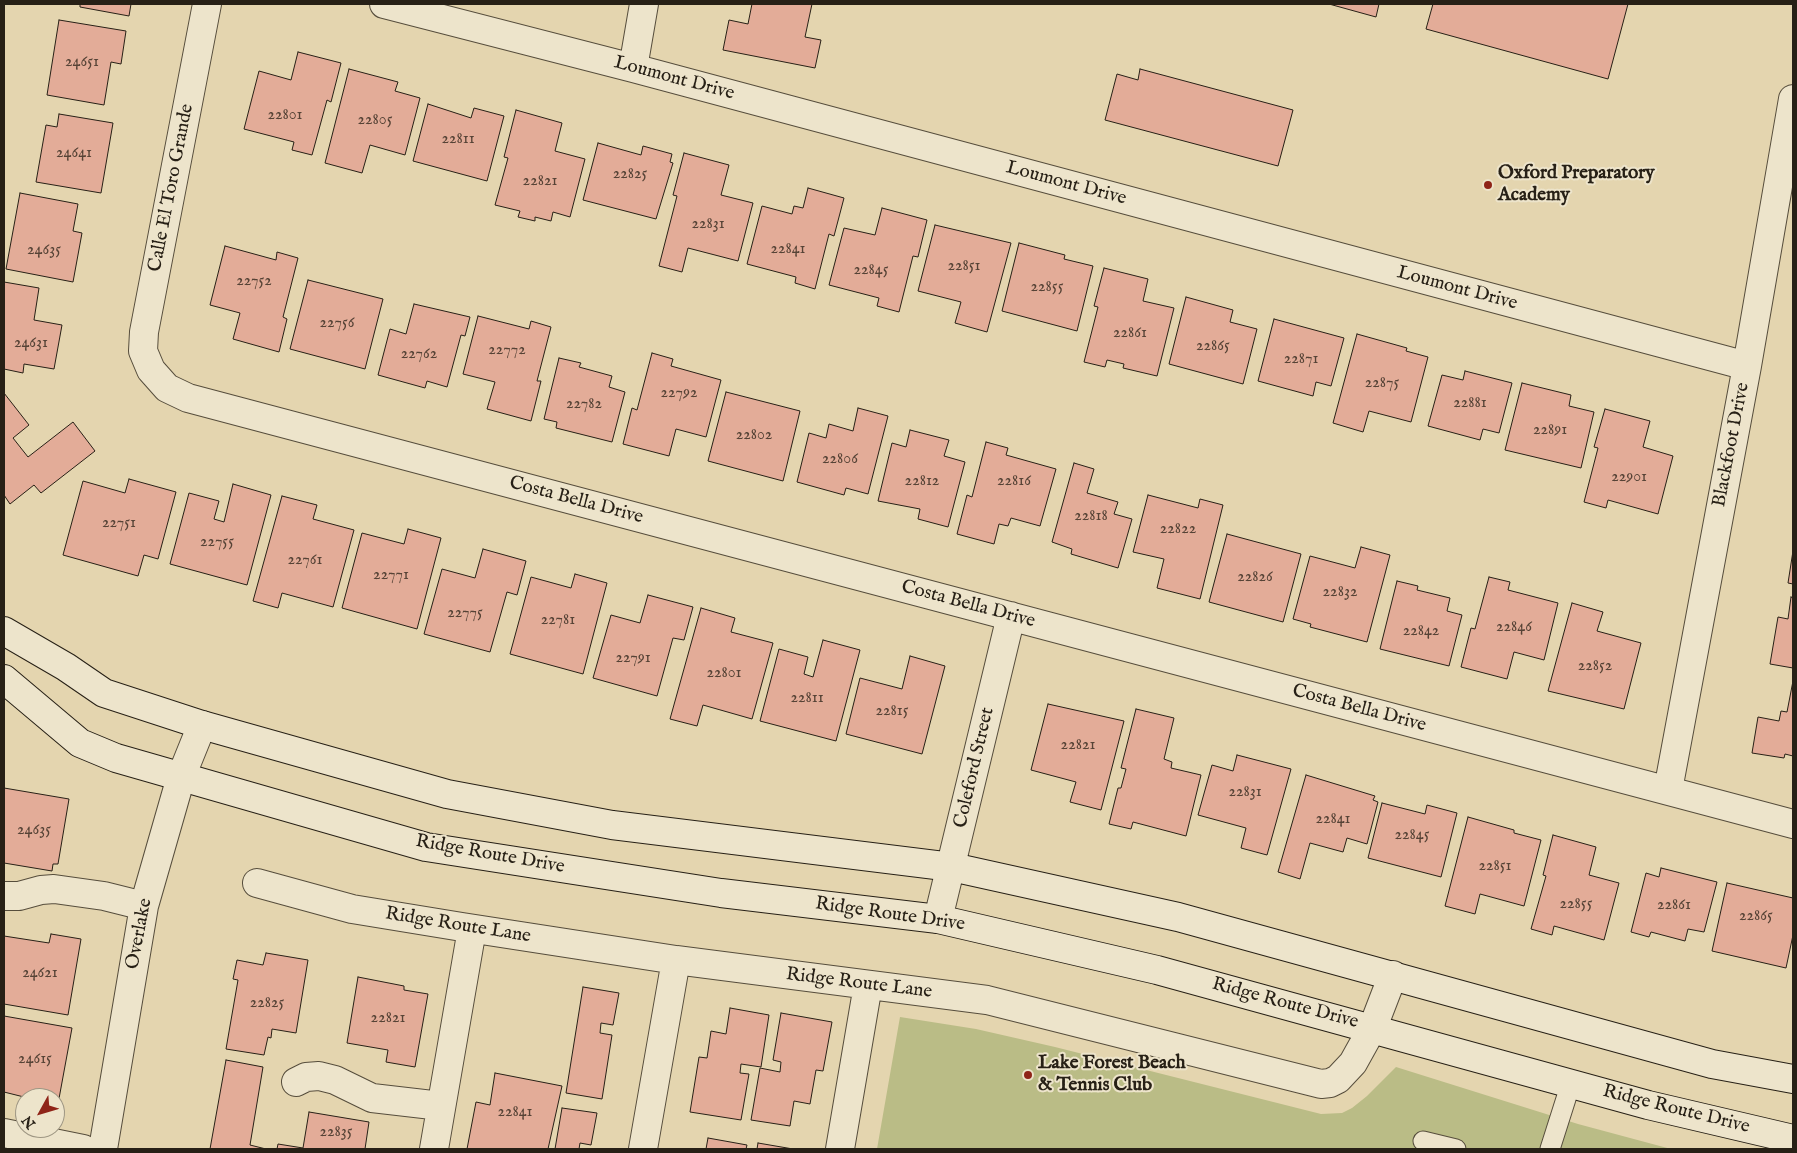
<!DOCTYPE html>
<style>
body{margin:0}
#map{position:relative;width:1797px;height:1153px;overflow:hidden;background:#e4d5af;font-family:"IM FELL English",serif}
canvas{display:block}
.frame{position:absolute;inset:0;border:5px solid #272016;pointer-events:none}
.north{position:absolute;left:15px;top:1088px;width:50px;height:50px;box-sizing:border-box;background:#ede4cb;border:1px solid #9e9683;border-radius:50%;rotate:231deg;font-size:14px;font-weight:700;line-height:20px;text-align:center;color:#272016}
.north::after{content:'';display:block;margin:auto;width:18px;height:22px;background:#8f2418;clip-path:polygon(50% 0,100% 100%,50% 72%,0 100%)}
</style>
<div id="map">
<canvas width="1797" height="1153"></canvas>
<div class="frame"></div>
<div class="north">N</div>
</div>
<script>
const c = document.querySelector('canvas').getContext('2d');
c.lineJoin = 'round';
function fillPath(path, color) { c.fillStyle = color; c.fill(path, 'evenodd'); }
const toPath = rows => new Path2D(rows.map(r => 'M' + r).join(''));
function stroke(path, color, width, dash) { c.strokeStyle = color; c.lineWidth = width; c.lineCap = dash ? 'butt' : 'round'; c.setLineDash(dash || []); c.stroke(path); }
function write(font, color, halo, rows, align = 'center') {
  c.font = font + ' "IM FELL English",serif'; c.lineWidth = 4; c.setLineDash([]); c.textBaseline = 'middle'; c.strokeStyle = halo; c.fillStyle = color; for (const [text, x, y, turn = 0] of rows) {
    c.save(); c.translate(x, y); c.rotate((+turn || 0) * Math.PI / 180); c.textAlign = isNaN(turn) ? turn : align; if (halo) c.strokeText(text, 0, 0); c.fillText(text, 0, 0); c.restore();
  }
}
const green = toPath([
 [900,1017,976,1029,1055,1047,1321,1114,1342,1113,1352,1108,1367,1096,1396,1067,1578,1124,1671,1149,877,1149]
]);
const building = toPath([
 [80,4,131,4,129,16,80,7,80,4],
 [752,4,812,4,805,37,821,40,815,68,723,50,729,20,748,24,752,4],
 [1329,4,1379,4,1376,17,1329,4],
 [1433,4,1628,4,1608,79,1426,29,1433,4],
 [59,20,126,31,121,64,111,62,104,105,47,95,59,20],
 [298,52,341,63,331,102,327,100,312,155,292,150,294,142,244,129,259,71,291,80,298,52],
 [349,69,398,82,395,91,420,98,405,155,370,145,362,173,325,163,349,69],
 [1140,69,1293,110,1278,166,1105,120,1117,74,1138,80,1140,69],
 [428,104,471,118,474,108,504,116,487,181,413,161,428,104],
 [516,110,562,123,555,151,585,159,570,217,553,212,551,221,535,217,535,221,518,217,520,211,495,205,508,158,504,157,516,110],
 [59,114,113,123,101,193,36,182,46,125,57,127,59,114],
 [598,143,641,155,643,146,672,154,670,162,673,163,656,219,583,200,598,143],
 [684,153,729,165,721,195,753,203,738,261,688,248,682,272,659,266,677,196,673,195,684,153],
 [808,188,844,198,834,236,829,234,815,289,795,283,796,277,747,264,762,206,792,214,794,206,803,208,808,188],
 [20,193,78,204,73,231,82,233,73,282,6,269,20,193],
 [882,208,927,220,918,257,913,256,899,312,877,306,879,298,829,285,844,228,875,235,882,208],
 [935,225,1011,243,987,332,955,323,961,302,918,291,935,225],
 [1019,243,1065,255,1064,259,1093,266,1077,331,1002,311,1019,243],
 [225,246,276,260,277,252,298,258,283,317,287,319,279,352,233,339,240,313,210,305,225,246],
 [1104,268,1148,279,1143,301,1174,308,1157,376,1123,368,1124,364,1107,360,1105,367,1084,362,1098,307,1094,306,1104,268],
 [308,280,383,299,365,369,290,349,308,280],
 [4,282,39,288,34,320,62,325,54,369,24,364,23,373,4,369,4,282],
 [1186,297,1233,310,1230,322,1257,329,1243,384,1169,364,1186,297],
 [414,304,470,317,465,336,461,335,447,387,427,381,425,388,378,375,390,329,406,334,414,304],
 [478,316,529,329,531,321,551,327,537,381,541,381,531,421,487,409,495,382,463,374,478,316],
 [1274,319,1344,338,1331,386,1316,382,1313,396,1258,381,1274,319],
 [1357,334,1407,348,1406,351,1428,357,1411,422,1369,411,1363,432,1333,423,1357,334],
 [652,353,673,359,671,366,721,380,706,437,676,429,669,456,623,444,632,408,637,410,652,353],
 [559,358,581,363,579,367,612,376,609,387,625,392,612,442,556,428,557,422,544,419,559,358],
 [1465,371,1512,383,1499,433,1483,429,1480,440,1428,426,1442,375,1463,380,1465,371],
 [1522,383,1571,395,1569,406,1594,412,1581,468,1505,450,1522,383],
 [726,392,800,411,783,481,708,461,726,392],
 [4,393,29,425,13,438,28,457,73,422,95,451,41,493,34,485,10,504,4,495,4,393],
 [858,408,888,416,868,494,846,488,844,495,797,482,809,433,826,438,829,424,853,431,858,408],
 [1605,409,1650,421,1643,447,1673,456,1658,514,1608,500,1606,508,1584,502,1598,448,1594,447,1605,409],
 [910,430,949,440,944,456,965,462,948,527,918,519,920,509,878,501,892,443,906,447,910,430],
 [986,442,1008,448,1006,455,1056,469,1040,526,1011,518,1008,526,999,524,994,544,957,534,967,495,972,497,986,442],
 [1074,463,1094,469,1087,493,1118,502,1114,514,1132,519,1118,568,1071,554,1072,549,1052,542,1074,463],
 [129,479,176,492,158,559,144,555,138,576,63,555,83,481,125,493,129,479],
 [233,484,271,495,247,585,170,564,189,493,219,501,214,519,224,522,233,484],
 [1148,495,1198,508,1200,499,1223,505,1200,599,1157,588,1164,559,1133,552,1148,495],
 [282,496,317,505,313,519,354,530,333,607,282,593,278,608,253,601,282,496],
 [408,529,441,538,417,629,342,608,362,533,404,544,408,529],
 [1227,534,1301,554,1283,622,1209,602,1227,534],
 [1361,547,1390,555,1367,642,1310,627,1311,624,1293,619,1310,556,1355,568,1361,547],
 [483,549,526,561,517,595,507,592,490,652,424,634,442,569,475,578,483,549],
 [1793,551,1793,584,1788,583,1793,551],
 [575,574,607,583,583,674,510,654,531,577,571,588,575,574],
 [1489,577,1510,582,1508,590,1558,603,1544,660,1514,652,1507,679,1461,667,1471,628,1475,629,1489,577],
 [1397,581,1418,586,1417,590,1450,598,1447,611,1462,615,1449,666,1380,649,1397,581],
 [648,595,693,607,684,640,673,638,657,696,593,678,611,615,640,623,648,595],
 [1791,597,1793,598,1793,668,1770,664,1778,617,1788,619,1791,597],
 [1572,603,1603,612,1597,631,1641,643,1624,709,1548,691,1572,603],
 [701,608,735,618,731,632,773,643,752,719,703,705,697,726,670,719,701,608],
 [823,640,860,650,836,741,760,721,779,649,808,657,804,674,813,677,823,640],
 [910,656,945,666,922,754,846,734,860,678,902,689,910,656],
 [1793,681,1793,756,1785,754,1784,758,1752,753,1758,717,1779,721,1781,711,1787,712,1793,681],
 [1048,704,1124,721,1101,810,1070,802,1076,782,1031,770,1048,704],
 [1136,709,1174,718,1164,759,1172,762,1171,768,1201,775,1186,836,1133,822,1131,829,1109,824,1118,788,1121,788,1126,769,1121,768,1136,709],
 [1237,755,1291,769,1267,855,1241,848,1246,828,1198,815,1212,765,1233,771,1237,755],
 [1306,775,1375,796,1373,800,1378,802,1367,844,1347,838,1343,852,1310,843,1300,879,1278,872,1306,775],
 [4,788,69,799,58,864,53,864,52,871,4,863,4,788],
 [1382,803,1425,814,1427,805,1457,813,1441,877,1368,858,1382,803],
 [1468,817,1514,830,1514,833,1541,840,1524,906,1480,894,1475,914,1445,906,1468,817],
 [1553,835,1596,847,1589,875,1619,883,1604,940,1554,926,1552,935,1531,929,1546,876,1543,875,1553,835],
 [1661,868,1717,882,1704,932,1688,929,1685,941,1651,932,1649,937,1631,932,1646,873,1659,877,1661,868],
 [1727,883,1793,898,1793,935,1786,968,1712,951,1727,883],
 [51,934,81,939,68,1015,4,1004,4,936,49,943,51,934],
 [266,953,308,960,296,1033,272,1029,271,1038,268,1037,264,1055,226,1049,238,980,233,979,237,960,263,965,266,953],
 [358,977,404,986,404,990,428,994,415,1067,386,1062,388,1050,347,1043,358,977],
 [583,987,619,993,613,1025,601,1023,600,1033,612,1035,602,1099,566,1093,583,987],
 [730,1008,769,1015,761,1067,741,1064,740,1073,749,1074,741,1120,690,1112,699,1057,707,1058,711,1031,726,1034,730,1008],
 [781,1013,832,1022,823,1071,816,1070,810,1104,794,1101,790,1126,751,1120,760,1068,780,1072,781,1062,773,1060,781,1013],
 [4,1016,72,1028,58,1104,55,1103,55,1098,28,1098,4,1092,4,1016],
 [226,1060,263,1067,250,1145,266,1149,210,1149,226,1060],
 [495,1073,562,1086,548,1149,467,1149,476,1102,490,1105,495,1073],
 [562,1108,597,1113,591,1145,580,1143,579,1149,555,1149,562,1108],
 [309,1112,369,1122,365,1149,277,1149,278,1144,303,1148,309,1112],
 [708,1138,747,1145,746,1149,706,1149,708,1138],
 [758,1143,793,1149,757,1149,758,1143]
]);
const service = toPath([
 [1423,1141,1456,1149],
 [1550,1149,1571,1083]
]);
const minor = toPath([
 [207,4,144,332,143,351,151,370,167,388,188,398,1793,824],
 [384,4,633,68,1747,366],
 [633,68,644,4],
 [1668,790,1747,366,1793,99],
 [257,883,352,909,462,927,676,960,987,1000,1321,1084,1330,1083,1338,1079,1353,1063,1373,1027,1393,975],
 [4,896,19,896,41,890,54,889,104,896,144,906],
 [938,919,1011,616],
 [296,1082,306,1077,319,1076,335,1080,372,1098,441,1106],
 [4,1133,83,1149],
 [103,1149,144,906,181,777,202,725],
 [434,1149,472,929],
 [643,1149,676,960],
 [840,1149,868,985]
]);
const secondary = toPath([
 [4,631,66,667,104,693,202,725,447,794,612,825,952,867,1178,917,1712,1064,1793,1079],
 [4,679,80,743,116,758,426,847,721,893,938,919,1157,970,1648,1105,1793,1139]
]);
const markers = [
 [1488,185,5,"#8f2418"],
 [1028,1075,5,"#8f2418"]
];
const numberNames = [
 ["24651",82,63],
 ["22801",285,116],
 ["22805",375,121],
 ["22811",458,140],
 ["24641",74,154],
 ["22825",630,175],
 ["22821",540,182],
 ["22831",708,225],
 ["22841",788,250],
 ["24635",44,251],
 ["22851",964,267],
 ["22845",871,271],
 ["22752",254,282],
 ["22855",1047,288],
 ["22756",337,324],
 ["22861",1130,334],
 ["24631",31,344],
 ["22865",1213,347],
 ["22772",507,351],
 ["22762",419,355],
 ["22871",1301,360],
 ["22875",1382,384],
 ["22792",679,394],
 ["22881",1470,404],
 ["22782",584,405],
 ["22891",1550,431],
 ["22802",754,436],
 ["22806",840,460],
 ["22901",1629,478],
 ["22812",922,482],
 ["22816",1014,482],
 ["22818",1091,517],
 ["22751",119,524],
 ["22822",1178,530],
 ["22755",217,543],
 ["22761",305,561],
 ["22771",391,576],
 ["22826",1255,578],
 ["22832",1340,593],
 ["22775",465,614],
 ["22781",558,621],
 ["22846",1514,628],
 ["22842",1421,632],
 ["22791",633,659],
 ["22852",1595,667],
 ["22801",724,674],
 ["22811",807,699],
 ["22815",892,712],
 ["22821",1078,746],
 ["22831",1245,793],
 ["22841",1333,820],
 ["24635",34,831],
 ["22845",1412,836],
 ["22851",1495,867],
 ["22855",1576,905],
 ["22861",1674,906],
 ["22865",1756,917],
 ["24621",40,974],
 ["22825",267,1004],
 ["22821",388,1019],
 ["24615",35,1060],
 ["22841",515,1113],
 ["22835",336,1133]
];
const streetNames = [
 ["Loumont Drive",674,79,15],
 ["Loumont Drive",1066,184,15],
 ["Calle El Toro Grande",172,188,-79],
 ["Loumont Drive",1457,289,15],
 ["Blackfoot Drive",1732,445,-79],
 ["Costa Bella Drive",576,501,15],
 ["Costa Bella Drive",968,605,15],
 ["Costa Bella Drive",1359,709,15],
 ["Coleford Street",975,768,-77],
 ["Ridge Route Drive",490,855,10],
 ["Ridge Route Drive",890,915,8],
 ["Ridge Route Lane",458,926,9],
 ["Overlake",140,934,-79],
 ["Ridge Route Lane",859,984,7],
 ["Ridge Route Drive",1285,1004,15],
 ["Ridge Route Drive",1676,1110,14]
];
const poiNames = [
 ["Oxford Preparatory",1498,174],
 ["Academy",1498,196],
 ["Lake Forest Beach",1038,1064],
 ["& Tennis Club",1038,1086]
];
fillPath(green, '#babc86');
fillPath(building, '#e3ac98');
stroke(building, '#272016', 1);
stroke(service, '#564d3c', 21);
stroke(minor, '#564d3c', 30);
stroke(secondary, '#272016', 30);
stroke(service, '#ede4cb', 19);
stroke(minor, '#ede4cb', 28);
stroke(secondary, '#ede4cb', 28);
for (const [x, y, r, color] of markers) { const dot = new Path2D(); dot.arc(x, y, r, 0, 2 * Math.PI); c.fillStyle = color; c.fill(dot); stroke(dot, '#ede4cb', 2); }
write('16px', '#564336', null, numberNames);
write('19px', '#272016', '#ede4cb', streetNames);
write('bold 19px', '#272016', '#ede4cb', poiNames, 'left');
</script>
